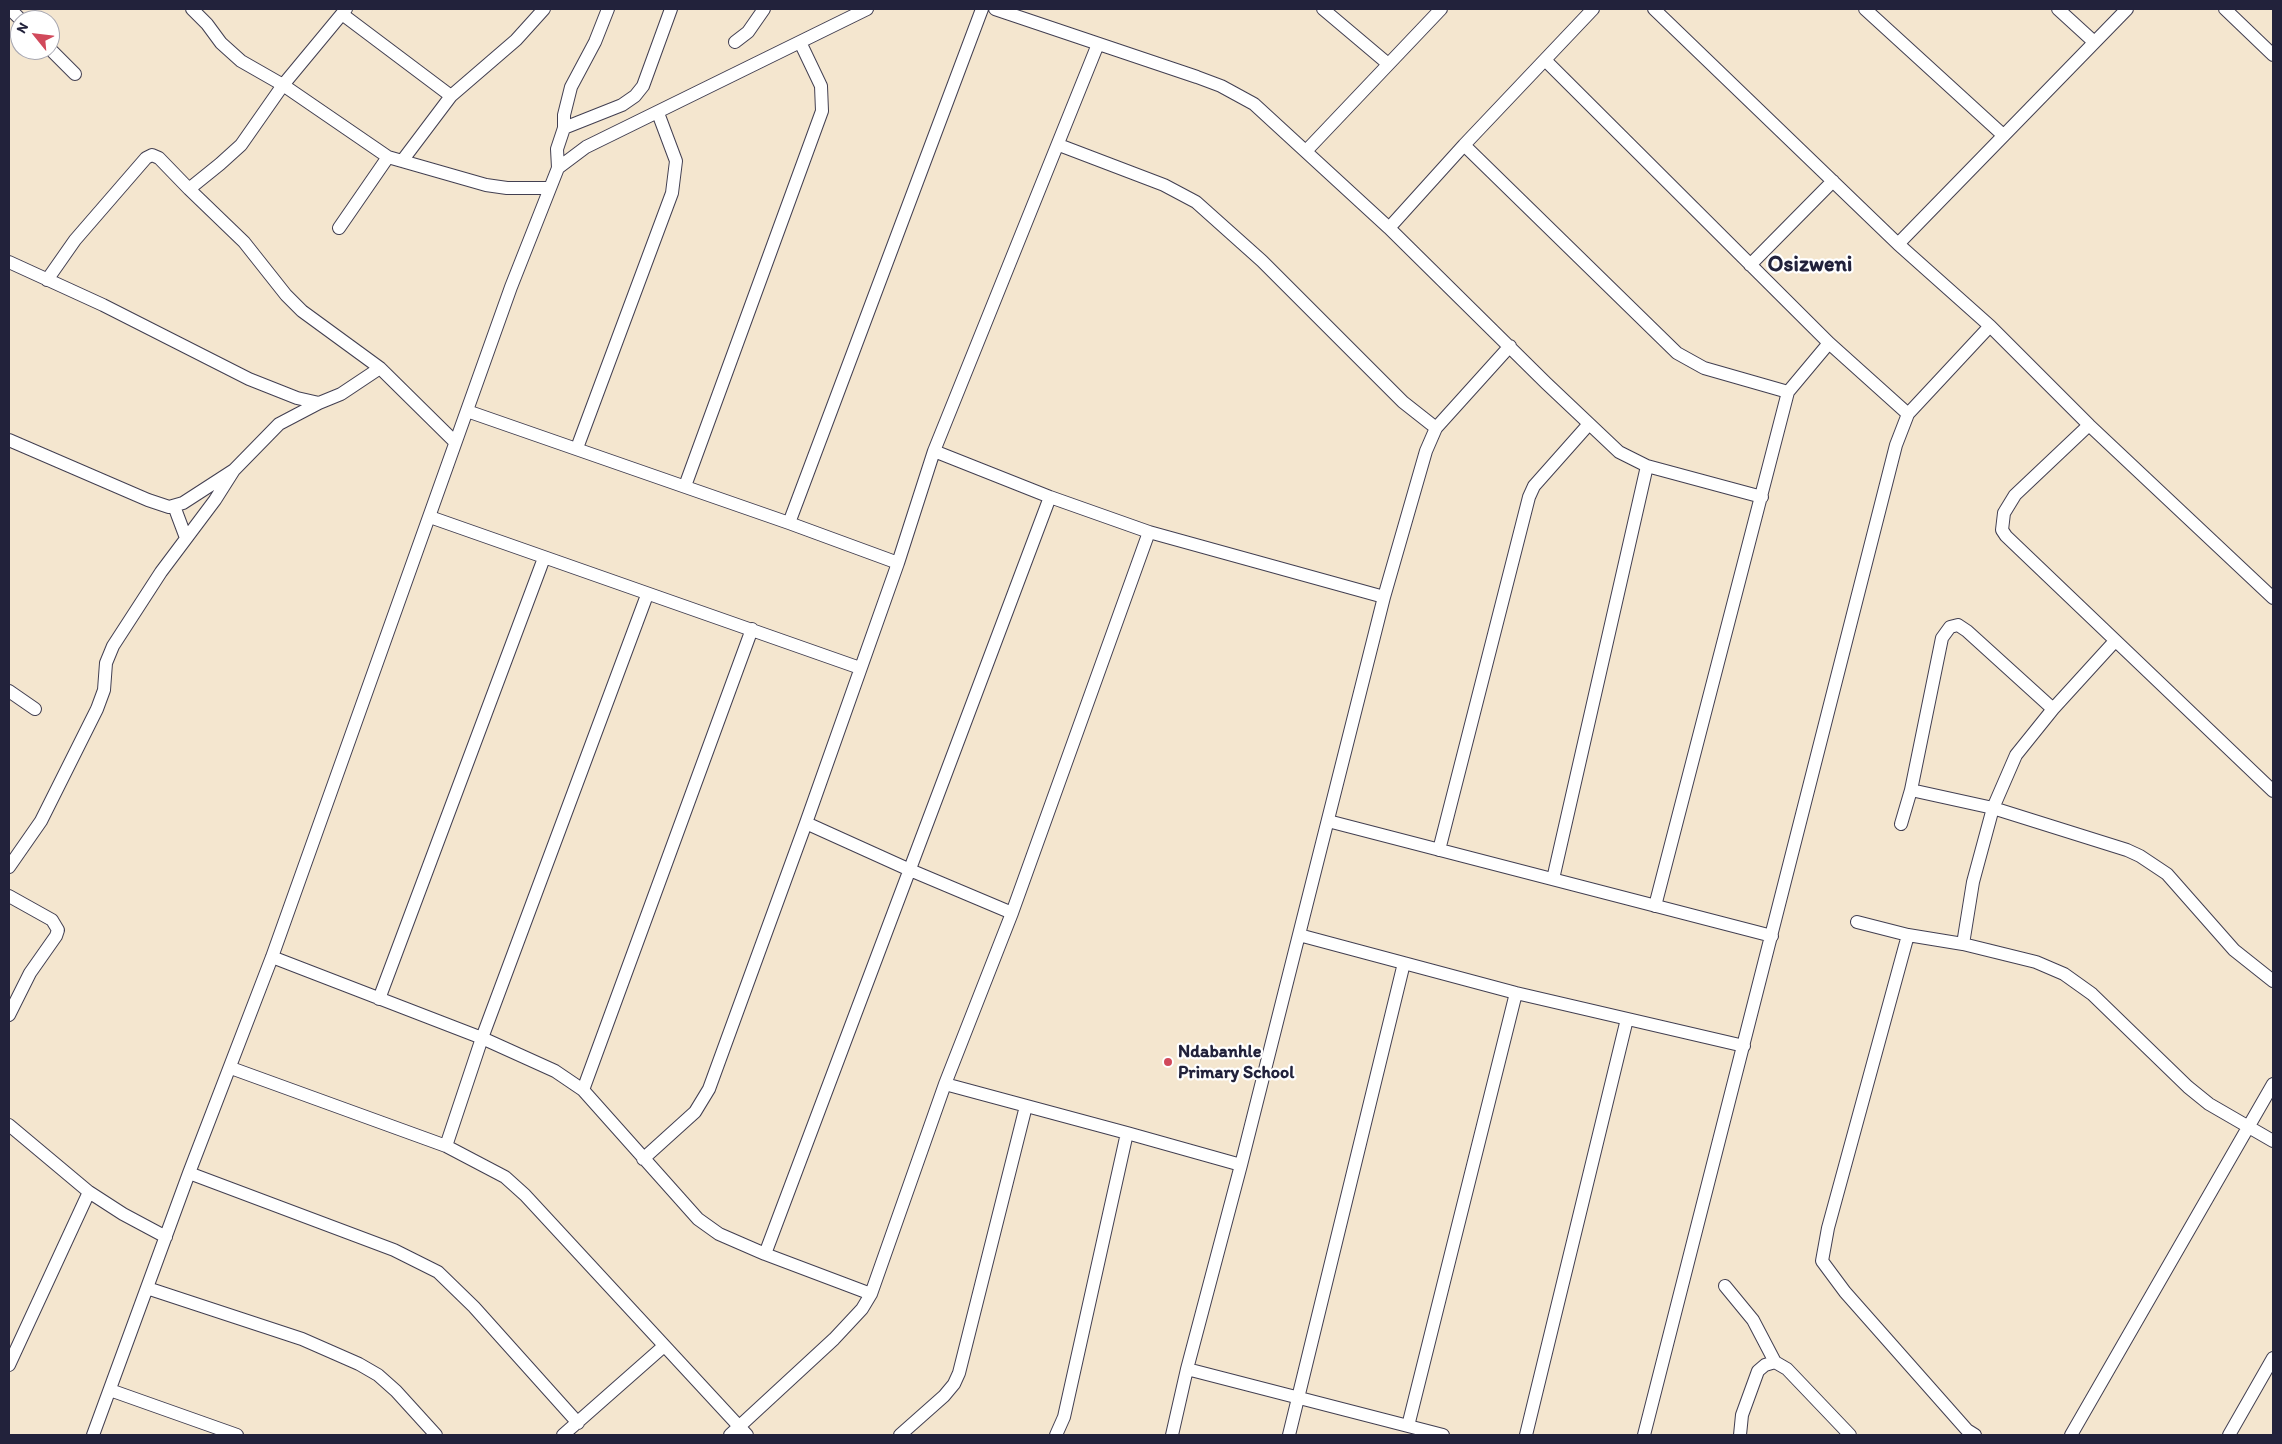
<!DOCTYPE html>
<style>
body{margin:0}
#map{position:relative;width:2282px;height:1444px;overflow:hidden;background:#f4e6cf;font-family:Itim,sans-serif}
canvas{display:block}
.frame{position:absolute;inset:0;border:10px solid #22223b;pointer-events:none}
.north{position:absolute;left:10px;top:10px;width:50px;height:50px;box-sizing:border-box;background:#fff;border:1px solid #a7a7b1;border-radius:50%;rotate:299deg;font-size:14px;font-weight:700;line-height:20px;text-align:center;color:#22223b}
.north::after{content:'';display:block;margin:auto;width:18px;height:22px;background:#d1495b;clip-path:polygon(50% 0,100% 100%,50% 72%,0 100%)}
</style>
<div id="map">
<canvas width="2282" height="1444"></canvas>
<div class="frame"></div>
<div class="north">N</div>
</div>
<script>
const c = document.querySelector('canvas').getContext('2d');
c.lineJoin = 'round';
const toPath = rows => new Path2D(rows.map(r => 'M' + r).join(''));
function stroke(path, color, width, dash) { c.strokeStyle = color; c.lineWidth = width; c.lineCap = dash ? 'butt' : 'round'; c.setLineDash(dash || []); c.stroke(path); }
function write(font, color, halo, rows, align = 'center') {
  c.font = font + ' Itim,sans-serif'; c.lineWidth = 4.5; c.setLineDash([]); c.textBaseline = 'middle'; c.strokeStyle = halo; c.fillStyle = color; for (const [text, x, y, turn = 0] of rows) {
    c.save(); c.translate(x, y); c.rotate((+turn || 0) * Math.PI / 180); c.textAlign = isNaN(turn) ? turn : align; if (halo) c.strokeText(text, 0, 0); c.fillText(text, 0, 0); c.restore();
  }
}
const minor = toPath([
 [10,9,21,20],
 [192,9,207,24,221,43,241,61,283,85,388,157,486,185,507,188,549,188],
 [995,9,1197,77,1221,86,1254,104,1389,228,1546,383,1619,452,1647,466,1762,497],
 [1323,9,1387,63],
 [1654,9,1898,244,1990,326,2089,425,2273,598],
 [1865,9,2003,135],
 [2058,9,2093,41],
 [2225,9,2273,55],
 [342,14,451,96],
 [735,42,748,32,764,9],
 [50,49,75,74],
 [1545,60,1829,343,1908,414],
 [564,128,564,115,571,87,595,42,608,9],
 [1059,145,1164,185,1196,202,1262,261,1403,402,1436,428],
 [1464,145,1677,353,1704,368,1788,392],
 [1307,150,1441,9],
 [402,161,451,96,516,40,544,9],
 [558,168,557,149,564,128,622,105,635,96,643,86,671,9],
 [189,189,244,242,286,295,302,311,380,368,455,442],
 [339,228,388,157],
 [1389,228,1464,145,1593,9],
 [1898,244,2127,9],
 [9,262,103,305,249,379,297,398,319,403,341,394,380,368],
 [1750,265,1833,181],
 [47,280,75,240,146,158,152,155,159,158,189,189,220,164,241,145,283,85,346,9],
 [467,411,789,523,898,563],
 [2089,425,2015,495,2004,513,2002,530,2006,536,2273,791],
 [9,440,148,500,169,507,183,503,234,470,279,424,319,403],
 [577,448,672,193,676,161,658,113],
 [685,486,822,111,821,86,800,42],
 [174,506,186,538],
 [430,517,860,668],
 [789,523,982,9],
 [1149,532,1384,597],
 [9,691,35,709],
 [1911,790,1993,808,2127,850,2140,856,2167,874,2234,950,2273,981],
 [1328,821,1772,936],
 [806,823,910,870,1012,913],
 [1901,824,1911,790,1942,638,1950,627,1958,625,1967,631,2053,709],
 [1439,850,1529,497,1534,486,1589,424],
 [9,867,41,821,97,709,104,690,106,663,113,646,161,572,215,500,234,470],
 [1553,879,1647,466],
 [9,896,52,920,58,930,56,936,30,973,9,1015],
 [1655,906,1788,392,1829,343],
 [1857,922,1908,935,1963,944,2036,962,2064,974,2092,994,2188,1087,2209,1104,2273,1141],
 [1299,935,1516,993,1744,1046],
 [1908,935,1828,1228,1822,1261,1845,1292,1967,1430,1975,1435],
 [1963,944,1973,882,1993,808,2016,755,2053,709,2115,641],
 [272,957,482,1038,555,1071,583,1090,698,1219,719,1234,765,1254,871,1294],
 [379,999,544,558],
 [231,1068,446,1146,505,1177,525,1195,747,1435],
 [945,1084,1127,1133,1064,1417,1056,1435],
 [583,1090,752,629],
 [9,1125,89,1192,123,1214,166,1237],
 [1127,1133,1241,1165],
 [446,1146,482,1038,647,595],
 [643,1159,695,1112,709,1089,806,823,898,563,934,451,1098,44],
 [189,1173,394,1250,438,1272,474,1307,578,1423],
 [765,1254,1050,497],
 [1725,1286,1753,1320,1775,1362],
 [147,1288,302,1339,359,1364,378,1375,396,1391,436,1435],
 [9,1365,89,1192],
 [1187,1369,1443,1435],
 [110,1390,237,1435],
 [1408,1426,1516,993],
 [93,1435,189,1173,272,957,511,287,558,168,586,147,867,9],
 [563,1435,664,1346],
 [730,1435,834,1339,862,1309,871,1294,945,1084,1012,913,1149,532,1050,497,934,451],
 [900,1435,944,1396,954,1384,959,1373,1026,1106],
 [1172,1435,1187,1369,1241,1165,1384,597,1426,451,1436,428,1510,346],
 [1289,1435,1404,963],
 [1526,1435,1627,1019],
 [1644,1435,1896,445,1908,414,1990,326],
 [1740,1435,1742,1415,1758,1371,1765,1365,1775,1362,1787,1369,1850,1435],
 [2071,1435,2273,1084],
 [2229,1435,2273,1358]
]);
const markers = [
 [1168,1062,5,"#d1495b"]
];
const poiNames = [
 ["Ndabanhle",1178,1052],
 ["Primary School",1178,1073]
];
const districtNames = [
 ["Osizweni",1810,265]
];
stroke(minor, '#423f51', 14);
stroke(minor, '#fff', 12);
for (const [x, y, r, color] of markers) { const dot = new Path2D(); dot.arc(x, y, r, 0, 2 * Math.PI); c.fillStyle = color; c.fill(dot); stroke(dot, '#fff', 2); }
write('bold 18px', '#22223b', '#fff', poiNames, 'left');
write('bold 22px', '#22223b', '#fff', districtNames);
</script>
